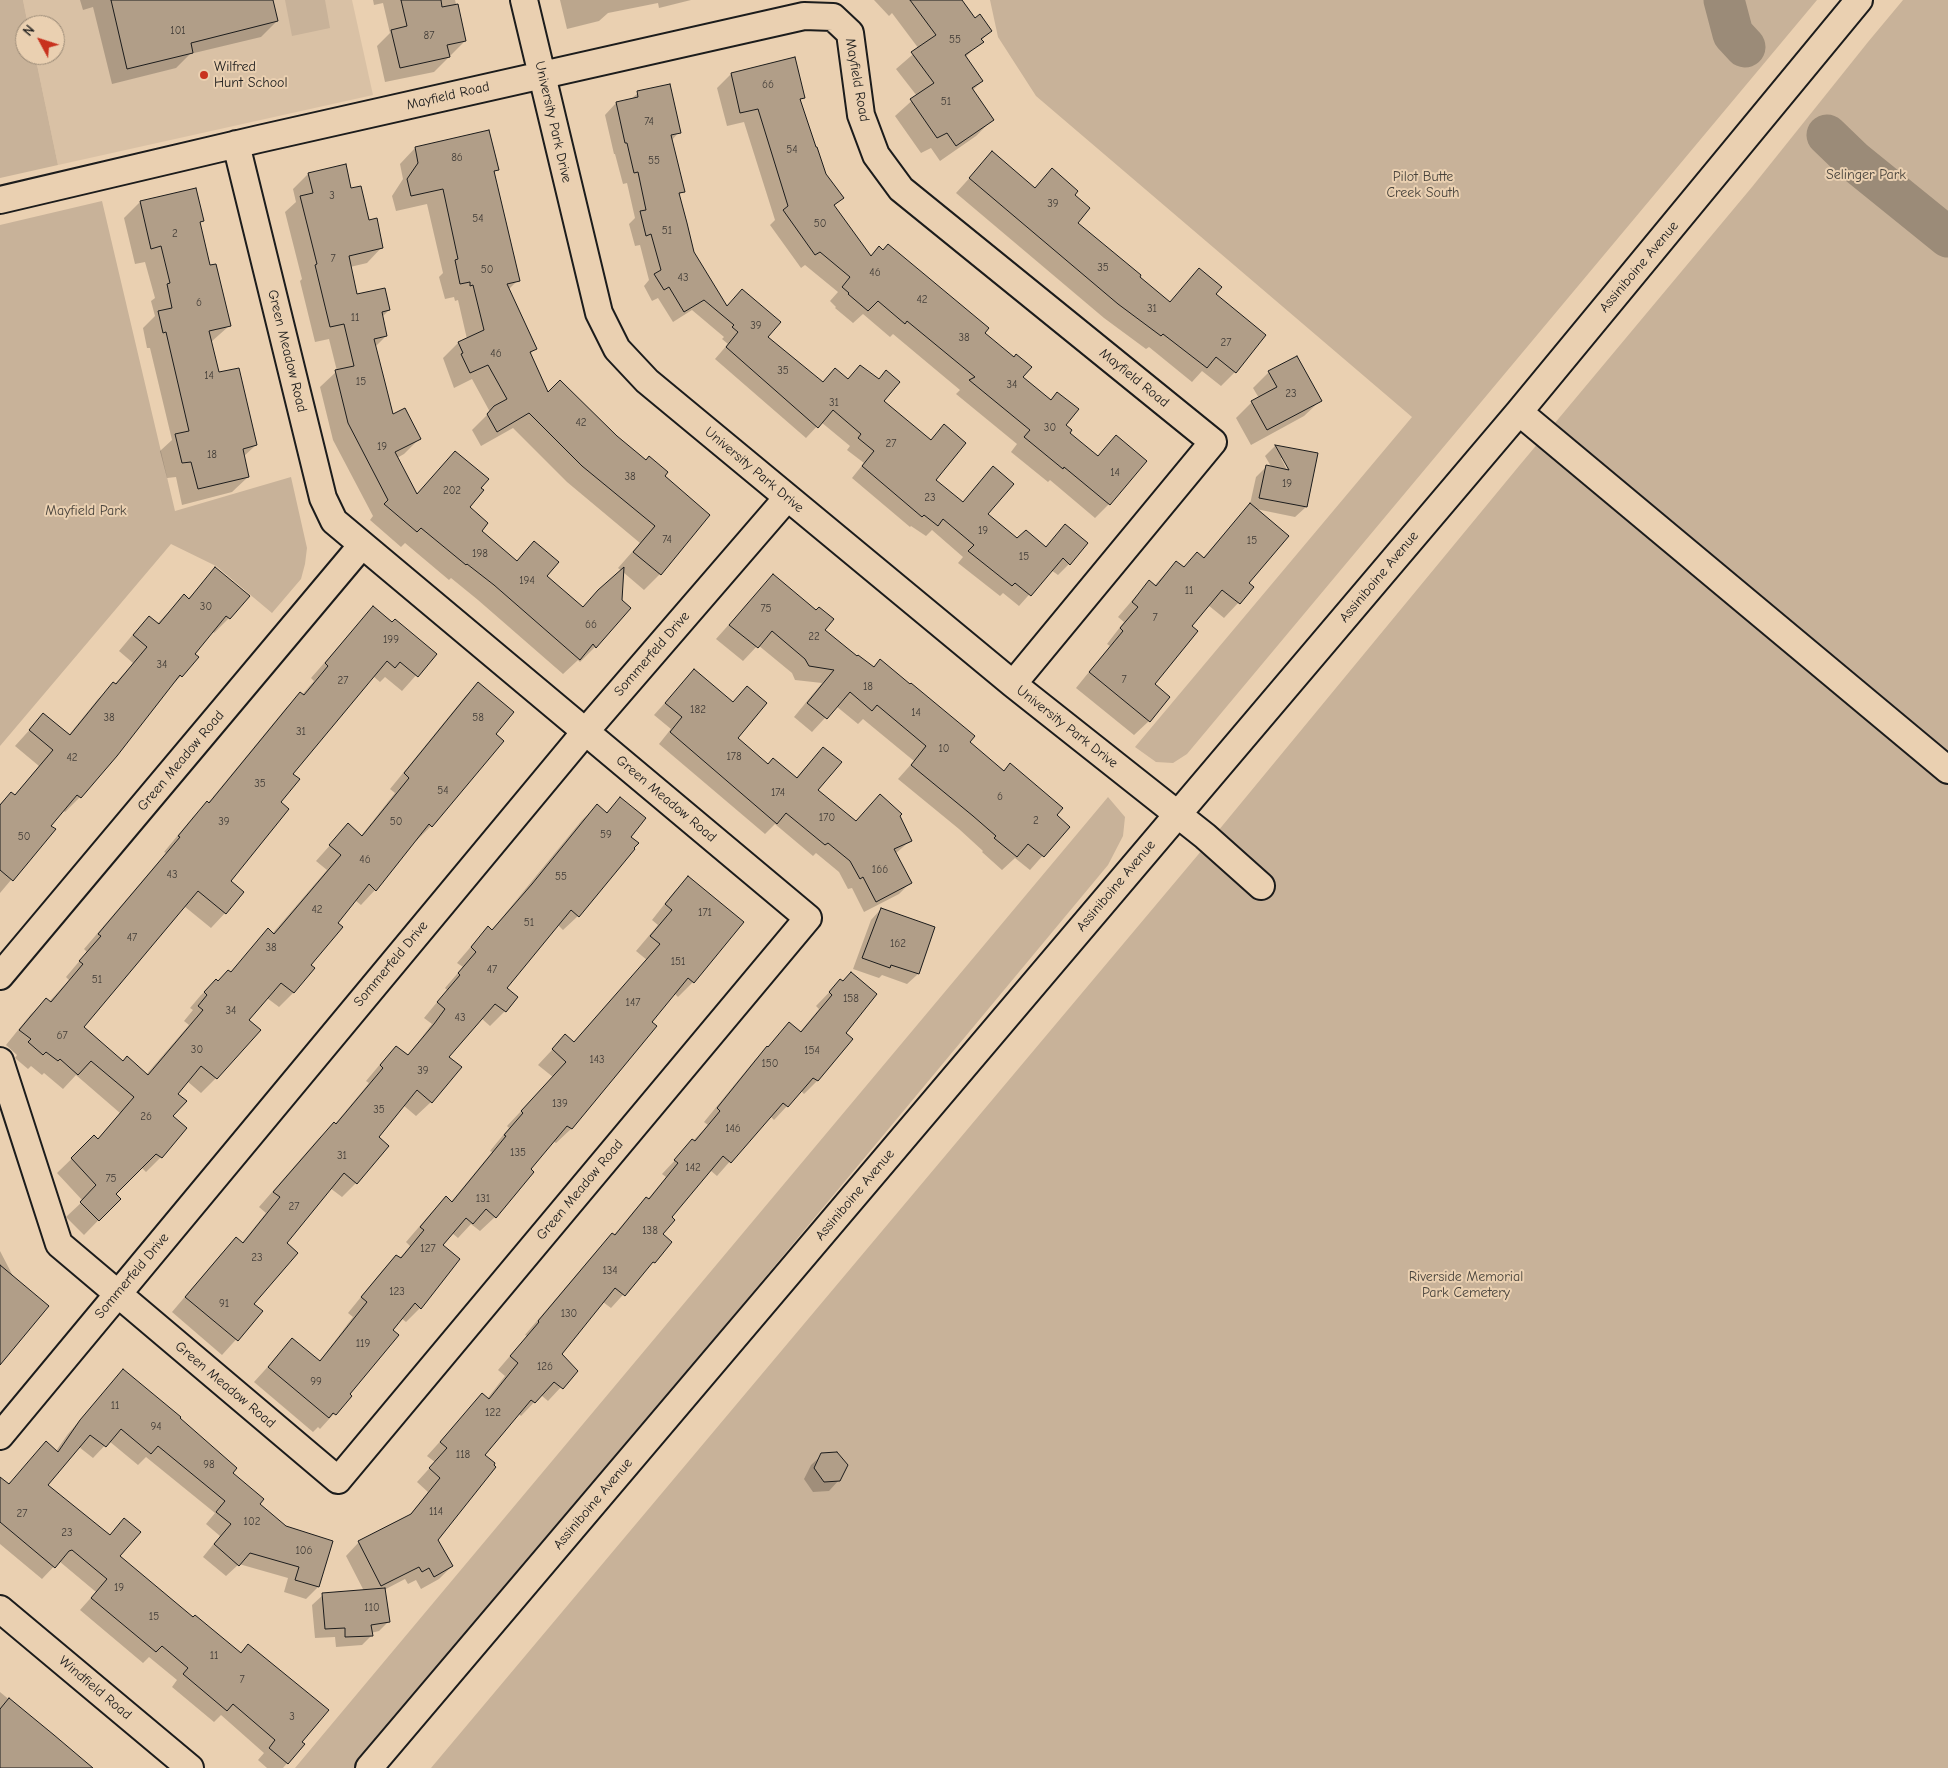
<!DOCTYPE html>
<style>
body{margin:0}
#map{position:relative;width:1948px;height:1768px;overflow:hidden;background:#ead0b1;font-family:"Comic Neue",sans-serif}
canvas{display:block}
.north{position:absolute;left:15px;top:15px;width:50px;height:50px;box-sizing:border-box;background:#ead0b1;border:1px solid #988875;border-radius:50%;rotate:310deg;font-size:14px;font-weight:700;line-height:20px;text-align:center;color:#1c1c1c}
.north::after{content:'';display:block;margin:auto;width:18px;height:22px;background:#c8321e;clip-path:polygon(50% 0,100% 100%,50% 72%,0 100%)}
</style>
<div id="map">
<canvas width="1948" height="1768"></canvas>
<div class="north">N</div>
</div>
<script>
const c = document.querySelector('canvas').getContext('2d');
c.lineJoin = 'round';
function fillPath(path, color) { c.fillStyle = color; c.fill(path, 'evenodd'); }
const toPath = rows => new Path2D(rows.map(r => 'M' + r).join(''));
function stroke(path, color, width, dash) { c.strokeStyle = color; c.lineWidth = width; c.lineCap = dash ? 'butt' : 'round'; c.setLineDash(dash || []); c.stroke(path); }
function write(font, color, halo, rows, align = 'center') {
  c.font = font + ' "Comic Neue",sans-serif'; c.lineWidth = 4; c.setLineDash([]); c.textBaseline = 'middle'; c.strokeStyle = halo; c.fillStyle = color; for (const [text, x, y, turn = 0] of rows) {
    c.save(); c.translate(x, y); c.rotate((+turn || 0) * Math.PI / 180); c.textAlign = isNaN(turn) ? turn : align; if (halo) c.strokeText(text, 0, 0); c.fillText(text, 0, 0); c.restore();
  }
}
const built = toPath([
 [23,0,352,0,373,95,58,165,35,55,55,55,55,25,28,25]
]);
const green = toPath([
 [0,0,23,0,28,25,25,25,25,55,35,55,58,165,0,178],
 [285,0,325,0,330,28,292,36],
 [990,0,1817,0,1187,754,1173,763,1156,762,1135,747,1412,417,1036,96,998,37],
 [1903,0,1948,0,1948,1768,431,1768,1218,831,1519,466,1752,187,1868,42],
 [102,201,175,511,291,477,307,548,305,564,301,579,272,613,216,566,171,544,0,746,0,225],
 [1108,797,1125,817,1123,836,1108,865,357,1768,295,1768]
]);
const shadow = toPath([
 [80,0,272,0,277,21,261,37,190,54,176,68,112,84,93,7,83,10],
 [373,0,455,0,465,41,434,72,385,82,377,46,390,33,383,3,374,5],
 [560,0,691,0,659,8,658,3,608,13,599,21,567,29],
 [874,0,961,0,975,20,991,30,965,58,982,81,972,91,992,120,976,136,940,161,931,148,921,153,895,116,917,96,896,69,919,49,892,13,889,16],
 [731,74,804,97,799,101,825,174,842,198,834,206,871,257,984,333,1021,377,1050,401,1057,393,1064,425,1068,433,1097,457,1116,437,1109,504,1095,518,1050,480,1048,482,1011,452,1017,444,956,394,960,390,893,334,890,337,863,314,853,323,835,308,836,307,830,301,838,292,805,265,801,268,770,225,775,220,744,122,727,126,717,88],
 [638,93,679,132,671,141,683,191,678,196,693,252,726,307,742,290,767,337,822,383,835,369,847,380,882,401,930,441,944,426,934,480,962,503,993,468,987,514,1017,540,1045,548,1054,537,1069,564,1058,575,1051,570,1019,606,1003,593,1000,596,958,563,963,557,932,530,926,536,911,526,910,527,852,478,864,463,847,450,850,446,821,422,806,438,715,359,728,344,722,339,724,337,692,310,673,322,658,298,652,301,644,286,649,280,640,245,635,246,629,224,635,218,627,183,623,184,615,154,614,154,605,115,616,103,630,100],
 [415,148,497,169,493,174,518,280,508,290,535,349,530,354,548,394,616,437,708,515,660,574,644,590,623,572,595,647,580,662,578,660,563,674,478,600,451,578,449,580,405,543,401,547,370,520,373,516,333,440,320,387,337,371,329,339,315,342,300,281,302,279,285,212,296,202,293,189,308,174,350,190,382,247,367,263,350,267,356,296,389,310,382,317,386,336,375,347,392,416,419,439,404,454,397,458,416,495,455,452,479,488,468,507,480,531,516,562,534,543,545,576,582,608,622,571,618,568,640,543,567,482,513,428,481,446,472,430,490,412,472,379,454,388,443,358,458,343,467,339,458,300,455,301,454,297,445,299,439,277,443,273,427,204,396,211,392,196,403,179,400,164],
 [992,153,1034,189,1052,170,1073,195,1076,223,1169,303,1199,270,1235,372,1221,386,1202,371,1192,382,1149,347,1146,349,1104,318,956,193],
 [140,202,202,220,199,224,209,267,229,326,211,342,218,374,256,445,243,457,248,477,232,492,182,505,176,477,167,478,160,451,172,440,150,348,147,348,143,328,155,316,151,301,155,298,145,262,135,264,124,218],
 [1269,372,1320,401,1304,416,1251,445,1236,418,1252,402,1259,398,1253,388],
 [1275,446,1316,454,1306,507,1295,517,1256,509,1248,583,1253,587,1224,618,1208,605,1190,626,1153,684,1149,721,1134,735,1076,688,1110,646,1107,644,1124,622,1118,617,1135,597,1150,582,1154,586,1176,562,1183,568,1197,554,1202,559,1250,504,1256,477,1266,467,1272,468,1265,456],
 [1281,458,1284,458,1293,475,1290,476],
 [216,569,229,618,214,633,212,631,193,654,181,676,166,691,80,797,65,812,63,810,50,826,54,829,0,893,0,804,11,793,14,796,39,766,15,746,43,715,68,736,98,699,114,685,133,663,119,651,134,633,149,618,157,624,184,596,188,599],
 [773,575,823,630,968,742,1068,827,1030,870,1015,858,1002,870,982,852,983,851,959,829,898,779,914,761,863,719,858,724,836,706,812,732,794,717,822,683,795,680,792,673,758,645,743,661,716,639],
 [373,607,435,654,402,691,385,677,380,682,373,676,292,774,279,802,230,881,225,913,211,928,184,906,82,1027,123,1062,146,1075,189,1025,184,1021,193,1010,190,1008,201,995,216,981,217,982,230,973,268,930,272,934,327,870,316,861,348,825,361,836,395,793,390,789,464,698,478,683,494,734,502,741,431,826,416,841,415,840,375,890,361,905,355,900,336,923,309,965,313,969,293,993,279,1007,267,998,248,1021,259,1030,216,1078,201,1093,187,1081,176,1094,161,1157,146,1172,141,1167,114,1194,119,1199,84,1235,66,1217,83,1201,57,1173,94,1137,97,1140,120,1113,76,1075,63,1089,44,1073,42,1075,31,1066,28,1069,15,1058,17,1055,6,1045,31,1014,46,1000,49,1002,69,980,66,977,87,952,84,949,166,853,164,852,193,817,208,803,286,708,300,694,302,695,314,681,311,678],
 [694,670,733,703,747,687,736,738,768,765,796,778,812,760,816,790,855,822,880,796,899,816,911,840,895,854,910,883,899,894,864,912,852,888,848,889,839,872,816,853,813,856,775,824,765,834,659,744,671,729,654,715],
 [620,799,629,837,578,916,563,930,558,925,506,988,516,998,505,1011,490,1026,481,1018,448,1057,431,1102,416,1116,403,1105,377,1137,356,1183,342,1197,330,1188,285,1243,253,1305,261,1312,222,1355,172,1312,221,1254,236,1239,241,1244,266,1213,259,1207,319,1138,335,1124,369,1083,366,1081,382,1062,396,1048,407,1056,419,1041,432,1024,424,1018,447,990,445,988,463,967,457,963,474,943,488,928,491,931,582,820,597,806,606,813],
 [688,878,743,922,693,982,678,997,674,993,650,1022,656,1026,571,1129,556,1143,553,1141,529,1169,533,1172,495,1217,480,1231,471,1224,458,1238,452,1233,442,1245,420,1308,406,1322,401,1318,348,1394,350,1396,320,1429,318,1427,313,1432,254,1382,292,1340,319,1362,353,1317,348,1313,382,1271,396,1256,399,1259,410,1246,406,1242,431,1213,446,1198,451,1202,492,1152,490,1151,509,1128,507,1126,553,1077,538,1065,565,1036,573,1043,647,960,636,951,658,925,652,920,674,892],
 [881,909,933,928,918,974,907,984,882,975,879,978,853,969,871,920],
 [840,981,844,1033,852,1040,817,1081,804,1094,801,1091,774,1120,770,1116,717,1176,710,1170,670,1218,661,1234,671,1242,611,1308,603,1302,560,1354,576,1371,548,1401,541,1395,521,1416,518,1413,484,1455,436,1540,452,1566,439,1579,421,1589,416,1580,408,1584,405,1579,384,1590,389,1621,379,1631,371,1633,372,1635,362,1645,336,1647,335,1637,315,1638,312,1605,323,1595,364,1591,346,1556,359,1542,407,1518,428,1492,417,1482,435,1462,427,1456,482,1395,487,1399,505,1376,498,1370,527,1336,525,1335,599,1248,612,1235,613,1236,633,1212,646,1198,648,1199,666,1177,662,1174,708,1125,704,1122,754,1061,790,1024,800,1032,819,1009,816,1006],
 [0,1251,14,1278,0,1363],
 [123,1370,232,1473,258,1504,318,1587,306,1599,284,1592,288,1578,239,1564,226,1576,203,1557,220,1536,206,1524,215,1513,146,1457,138,1465,109,1441,93,1458,79,1447,46,1486,109,1536,124,1520,118,1557,303,1744,283,1768,267,1768,258,1760,264,1753,221,1715,214,1722,172,1687,177,1680,149,1657,143,1663,80,1610,96,1592,59,1561,42,1579,0,1544,0,1489,56,1451,68,1434],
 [822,1455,839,1480,829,1491,813,1492,804,1479,811,1465],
 [0,1692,92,1768,0,1768]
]);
const river = toPath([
 [1724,0,1733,34,1745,47],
 [1827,135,1854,161,1948,237]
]);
const building = toPath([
 [111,0,273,0,278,21,191,43,193,53,127,69,111,0],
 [401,0,441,0,442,7,458,4,466,41,447,45,450,57,400,68,391,30,407,26,401,0],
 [910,0,962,0,975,18,980,14,992,31,981,39,984,42,965,55,983,81,972,88,994,120,956,146,947,133,937,138,910,99,934,83,911,52,936,35,910,0],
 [795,57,805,98,800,99,816,147,817,147,826,174,844,198,834,205,871,256,879,246,883,250,888,244,989,328,985,333,1014,357,1016,354,1032,367,1023,377,1051,400,1057,392,1079,409,1066,425,1072,430,1070,433,1098,456,1116,435,1147,461,1110,505,1064,467,1063,469,1024,437,1030,430,969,380,975,377,907,321,905,324,878,301,868,311,848,294,849,293,842,287,850,277,820,252,815,255,783,210,788,206,758,109,740,113,731,73,795,57],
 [670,84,681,133,671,135,685,192,679,193,687,223,694,252,727,306,742,289,781,322,768,337,823,382,835,368,848,379,860,365,879,379,886,370,900,382,884,401,931,440,944,424,966,443,936,480,963,502,993,466,1014,484,988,514,1017,538,1026,530,1046,547,1065,524,1088,543,1070,565,1063,558,1031,596,1015,583,1012,586,968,551,974,545,943,519,938,526,924,515,922,517,862,466,874,451,858,438,861,434,833,410,818,428,726,347,738,332,732,327,734,325,704,300,684,312,669,287,664,290,654,274,661,270,651,234,646,236,640,211,646,210,638,172,634,173,627,143,625,143,616,102,638,97,637,91,670,84],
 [489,130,499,170,494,171,520,281,507,284,537,349,530,352,548,392,560,380,617,436,646,460,649,456,668,472,665,476,710,515,661,575,633,552,655,526,582,466,529,413,497,432,487,414,494,406,507,399,488,365,470,373,461,354,463,353,458,342,484,330,473,285,470,286,470,282,460,284,455,260,458,259,443,189,411,196,407,179,418,163,415,147,489,130],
 [992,151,1035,188,1052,168,1078,191,1075,195,1090,208,1078,223,1141,275,1140,277,1170,302,1199,268,1222,287,1216,294,1266,335,1236,373,1216,357,1207,368,1163,334,1161,336,1118,304,969,178,992,151],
 [346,164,351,188,361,186,369,220,377,218,383,248,349,256,357,294,385,288,390,310,382,312,387,336,374,339,393,414,405,408,421,439,395,452,417,494,455,451,489,479,481,488,484,490,470,507,488,523,482,531,517,561,534,541,559,562,547,576,583,607,598,590,624,567,622,600,631,608,596,648,593,644,580,660,494,585,467,564,466,565,421,528,417,532,384,504,388,500,348,423,335,370,354,366,344,324,330,327,315,265,317,264,300,196,313,193,308,173,346,164],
 [196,188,204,221,200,222,210,265,216,264,231,326,209,331,219,372,239,368,257,445,243,449,249,477,198,489,191,462,182,463,175,434,189,431,166,332,163,333,158,311,172,308,167,284,170,283,161,246,151,249,140,201,196,188],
 [1297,356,1322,401,1267,430,1251,401,1277,387,1268,371,1297,356],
 [1275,445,1318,453,1307,507,1259,498,1266,465,1289,470,1275,445],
 [1250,503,1289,536,1249,583,1254,587,1240,604,1222,590,1192,626,1198,631,1155,684,1170,697,1150,722,1089,672,1123,631,1120,628,1138,607,1132,602,1149,580,1156,586,1176,561,1184,567,1197,552,1204,558,1250,503],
 [215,567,250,596,230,619,226,616,195,654,199,657,182,677,180,675,117,756,81,798,77,795,51,826,56,829,13,881,0,870,0,805,11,792,15,795,53,750,29,730,43,713,70,735,113,682,116,684,147,647,133,635,149,616,159,624,184,594,189,599,215,567],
 [773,574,816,610,819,607,834,619,825,630,857,656,858,655,874,667,880,659,910,684,911,683,975,736,970,742,1004,771,1010,763,1063,808,1057,815,1070,827,1044,857,1028,844,1017,857,994,838,996,836,973,816,911,765,926,746,877,705,872,711,850,692,827,719,807,703,834,670,809,666,805,659,772,631,758,648,729,625,773,574],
 [373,606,392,622,395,619,437,654,418,677,400,662,395,668,387,661,293,774,300,779,281,802,289,809,231,881,244,892,226,914,198,891,84,1027,123,1061,127,1056,148,1075,203,1010,198,1006,207,995,204,992,216,979,218,981,228,970,231,972,268,928,274,934,341,855,329,845,348,823,362,836,409,778,404,773,478,682,514,712,496,734,504,741,432,827,429,824,376,891,369,884,338,923,343,927,311,965,315,968,294,993,281,983,249,1020,261,1030,217,1079,201,1066,178,1094,187,1101,173,1116,187,1128,162,1158,156,1154,116,1194,121,1199,99,1221,80,1202,96,1185,71,1158,94,1135,98,1139,134,1097,91,1061,78,1075,60,1059,58,1061,46,1052,43,1055,28,1042,31,1039,19,1030,46,998,51,1002,83,964,79,961,101,936,98,934,180,837,178,836,207,801,209,803,300,692,304,695,328,666,325,663,373,606],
 [694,669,733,702,747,686,767,703,738,738,768,764,773,758,797,778,823,747,842,762,818,790,856,821,880,794,902,814,900,816,912,841,894,849,912,883,876,902,863,877,860,879,850,861,828,843,825,845,786,813,777,824,670,732,682,717,665,703,694,669],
 [620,797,646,818,631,837,639,843,634,848,635,849,579,917,571,910,507,988,518,997,506,1012,495,1004,449,1057,462,1067,432,1103,417,1090,379,1137,389,1146,357,1184,344,1173,287,1243,298,1253,254,1304,263,1311,238,1341,185,1297,236,1237,243,1243,280,1197,273,1192,334,1122,336,1124,383,1068,380,1065,396,1046,408,1055,434,1024,445,1009,437,1002,460,975,458,973,476,952,471,947,488,926,492,930,532,884,597,804,607,813,620,797],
 [688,876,744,922,694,983,688,978,652,1022,657,1026,572,1129,567,1126,531,1169,534,1172,496,1218,486,1209,473,1224,466,1218,443,1245,460,1259,421,1309,415,1303,393,1330,399,1335,350,1394,352,1396,336,1415,333,1413,329,1418,268,1367,292,1338,320,1361,367,1302,361,1297,396,1255,401,1258,424,1230,420,1227,446,1196,452,1202,506,1136,504,1135,523,1113,521,1111,566,1062,552,1049,565,1034,574,1042,660,944,650,936,672,910,665,904,688,876],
 [881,908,935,927,919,974,891,965,890,968,862,958,881,908],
 [851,972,877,994,846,1033,853,1039,818,1081,813,1078,788,1107,783,1103,731,1163,723,1156,672,1217,675,1220,663,1234,672,1242,655,1263,653,1262,625,1296,615,1288,562,1354,578,1371,563,1389,554,1382,535,1403,531,1400,485,1455,495,1463,494,1465,496,1467,438,1540,453,1566,434,1577,429,1568,422,1572,419,1567,381,1586,358,1541,411,1514,440,1478,429,1468,447,1448,440,1442,482,1393,489,1399,518,1363,510,1356,539,1322,538,1321,612,1233,615,1235,646,1197,649,1199,678,1163,674,1160,692,1139,695,1141,720,1111,717,1108,767,1046,768,1047,789,1022,801,1032,832,995,829,992,840,979,843,981,851,972],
 [0,1265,49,1306,0,1365,0,1265],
 [123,1369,181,1417,180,1418,237,1468,233,1473,264,1499,260,1504,286,1526,333,1541,319,1587,295,1580,299,1567,250,1553,239,1566,214,1544,231,1524,216,1512,225,1501,158,1446,151,1454,121,1429,106,1447,90,1435,48,1485,110,1535,124,1518,141,1532,120,1556,193,1617,195,1615,241,1653,248,1644,329,1710,302,1742,305,1744,288,1764,269,1748,275,1740,233,1704,227,1711,183,1674,188,1668,162,1646,156,1652,91,1598,107,1579,72,1550,69,1551,55,1568,0,1522,0,1477,9,1484,46,1441,58,1452,80,1420,123,1369],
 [837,1452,848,1465,840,1481,824,1482,814,1468,821,1453,837,1452],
 [385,1588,390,1622,371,1625,373,1636,345,1637,345,1628,325,1629,322,1593,385,1588],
 [9,1698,54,1735,93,1768,0,1768,0,1709,9,1698]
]);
const minor = toPath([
 [524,0,599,313,617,349,647,381,1013,684,1205,836,1261,886],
 [0,200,259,139,804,16,833,17,850,33,861,115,876,155,901,189,1213,442,1013,684],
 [1519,412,1948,770],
 [0,976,362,545],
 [0,1061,59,1244,338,1480,808,918,334,521,323,498,236,144],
 [0,1436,585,732,787,498],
 [0,1609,190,1768],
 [369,1768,1519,412,1859,0]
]);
const markers = [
 [204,75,5,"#c8321e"]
];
const numberNames = [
 ["101",178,31],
 ["87",429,36],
 ["55",955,40],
 ["66",768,85],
 ["51",946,102],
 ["74",649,122],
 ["54",792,150],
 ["86",457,158],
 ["55",654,161],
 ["3",332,196],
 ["39",1053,204],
 ["54",478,219],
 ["50",820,224],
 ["51",667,231],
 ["2",175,234],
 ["7",333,259],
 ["35",1103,268],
 ["50",487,270],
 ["46",875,273],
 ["43",683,278],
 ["42",922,300],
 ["6",199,303],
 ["31",1152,309],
 ["11",355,318],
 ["39",756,326],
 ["38",964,338],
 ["27",1226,343],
 ["46",496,354],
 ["35",783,371],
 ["14",209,376],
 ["15",361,382],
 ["34",1012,385],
 ["23",1291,394],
 ["31",834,403],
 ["42",581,423],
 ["30",1050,428],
 ["27",891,444],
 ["19",382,447],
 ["18",212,455],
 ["14",1115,473],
 ["38",630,477],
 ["19",1287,484],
 ["202",452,491],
 ["23",930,498],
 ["19",983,531],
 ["74",667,540],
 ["15",1252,541],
 ["198",480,554],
 ["15",1024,557],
 ["194",527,581],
 ["11",1189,591],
 ["30",206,607],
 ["75",766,609],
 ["7",1155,618],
 ["66",591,625],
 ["22",814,637],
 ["199",391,640],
 ["34",162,665],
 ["7",1124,680],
 ["27",343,681],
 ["18",868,687],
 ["182",698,710],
 ["14",916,713],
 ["38",109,718],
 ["58",478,718],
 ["31",301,732],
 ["10",944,749],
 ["178",734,757],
 ["42",72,758],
 ["35",260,784],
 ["54",443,791],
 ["174",778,793],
 ["6",1000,797],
 ["170",827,818],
 ["2",1036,821],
 ["39",224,822],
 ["50",396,822],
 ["59",606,835],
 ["50",24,837],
 ["46",365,860],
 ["166",880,870],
 ["43",172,875],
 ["55",561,877],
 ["42",317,910],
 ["171",705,913],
 ["51",529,923],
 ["47",132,938],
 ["162",898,944],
 ["38",271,948],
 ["151",678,962],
 ["47",492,970],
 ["51",97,980],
 ["158",851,999],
 ["147",633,1003],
 ["34",231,1011],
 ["43",460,1018],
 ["67",62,1036],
 ["30",197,1050],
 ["154",812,1051],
 ["143",597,1060],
 ["150",770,1064],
 ["39",423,1071],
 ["139",560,1104],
 ["35",379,1110],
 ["26",146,1117],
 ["146",733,1129],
 ["135",518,1153],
 ["31",342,1156],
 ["142",693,1168],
 ["75",111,1179],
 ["131",483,1199],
 ["27",294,1207],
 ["138",650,1231],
 ["127",428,1249],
 ["23",257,1258],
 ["134",610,1271],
 ["123",397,1292],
 ["91",224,1304],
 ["130",569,1314],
 ["119",363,1344],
 ["126",545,1367],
 ["99",316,1382],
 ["11",115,1406],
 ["122",493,1413],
 ["94",156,1427],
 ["118",463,1455],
 ["98",209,1465],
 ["114",436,1512],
 ["27",22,1514],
 ["102",252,1522],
 ["23",67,1533],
 ["106",304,1551],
 ["19",119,1588],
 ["110",372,1608],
 ["15",154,1617],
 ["11",214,1656],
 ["7",242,1680],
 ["3",292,1717]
];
const poiNames = [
 ["Wilfred",214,67],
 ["Hunt School",214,83]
];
const streetNames = [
 ["Mayfield Road",857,80,80],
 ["Mayfield Road",448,96,-13],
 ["University Park Drive",553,122,77],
 ["Assiniboine Avenue",1639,267,-50],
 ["Green Meadow Road",287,351,76],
 ["Mayfield Road",1134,378,39],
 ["University Park Drive",754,470,40],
 ["Assiniboine Avenue",1379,577,-50],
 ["Sommerfeld Drive",652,654,-49],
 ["University Park Drive",1067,727,38],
 ["Green Meadow Road",181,761,-50],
 ["Green Meadow Road",666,799,40],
 ["Assiniboine Avenue",1116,886,-50],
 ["Sommerfeld Drive",391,964,-50],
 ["Green Meadow Road",580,1190,-50],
 ["Assiniboine Avenue",855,1195,-50],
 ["Sommerfeld Drive",132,1276,-50],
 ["Green Meadow Road",225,1385,40],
 ["Assiniboine Avenue",593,1504,-50],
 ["Windfield Road",95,1688,40]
];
const parkNames = [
 ["Selinger Park",1866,175],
 ["Pilot Butte",1423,177],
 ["Creek South",1423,193],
 ["Mayfield Park",86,511],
 ["Riverside Memorial",1466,1277],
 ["Park Cemetery",1466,1293]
];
fillPath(built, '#d9c1a5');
fillPath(green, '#c8b299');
fillPath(shadow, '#0003');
stroke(river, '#9b8b78', 41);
fillPath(building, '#b19e88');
stroke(building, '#1c1c1c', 1);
stroke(minor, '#1c1c1c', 30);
stroke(minor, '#ead0b1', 26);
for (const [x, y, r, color] of markers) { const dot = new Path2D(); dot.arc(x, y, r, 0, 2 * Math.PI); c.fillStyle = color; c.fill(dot); stroke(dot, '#ead0b1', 2); }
write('11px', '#413c37', null, numberNames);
write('14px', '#1c1c1c', '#ead0b1', poiNames, 'left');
write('14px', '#1c1c1c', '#ead0b1', streetNames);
write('14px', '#47423b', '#ead0b1', parkNames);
</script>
